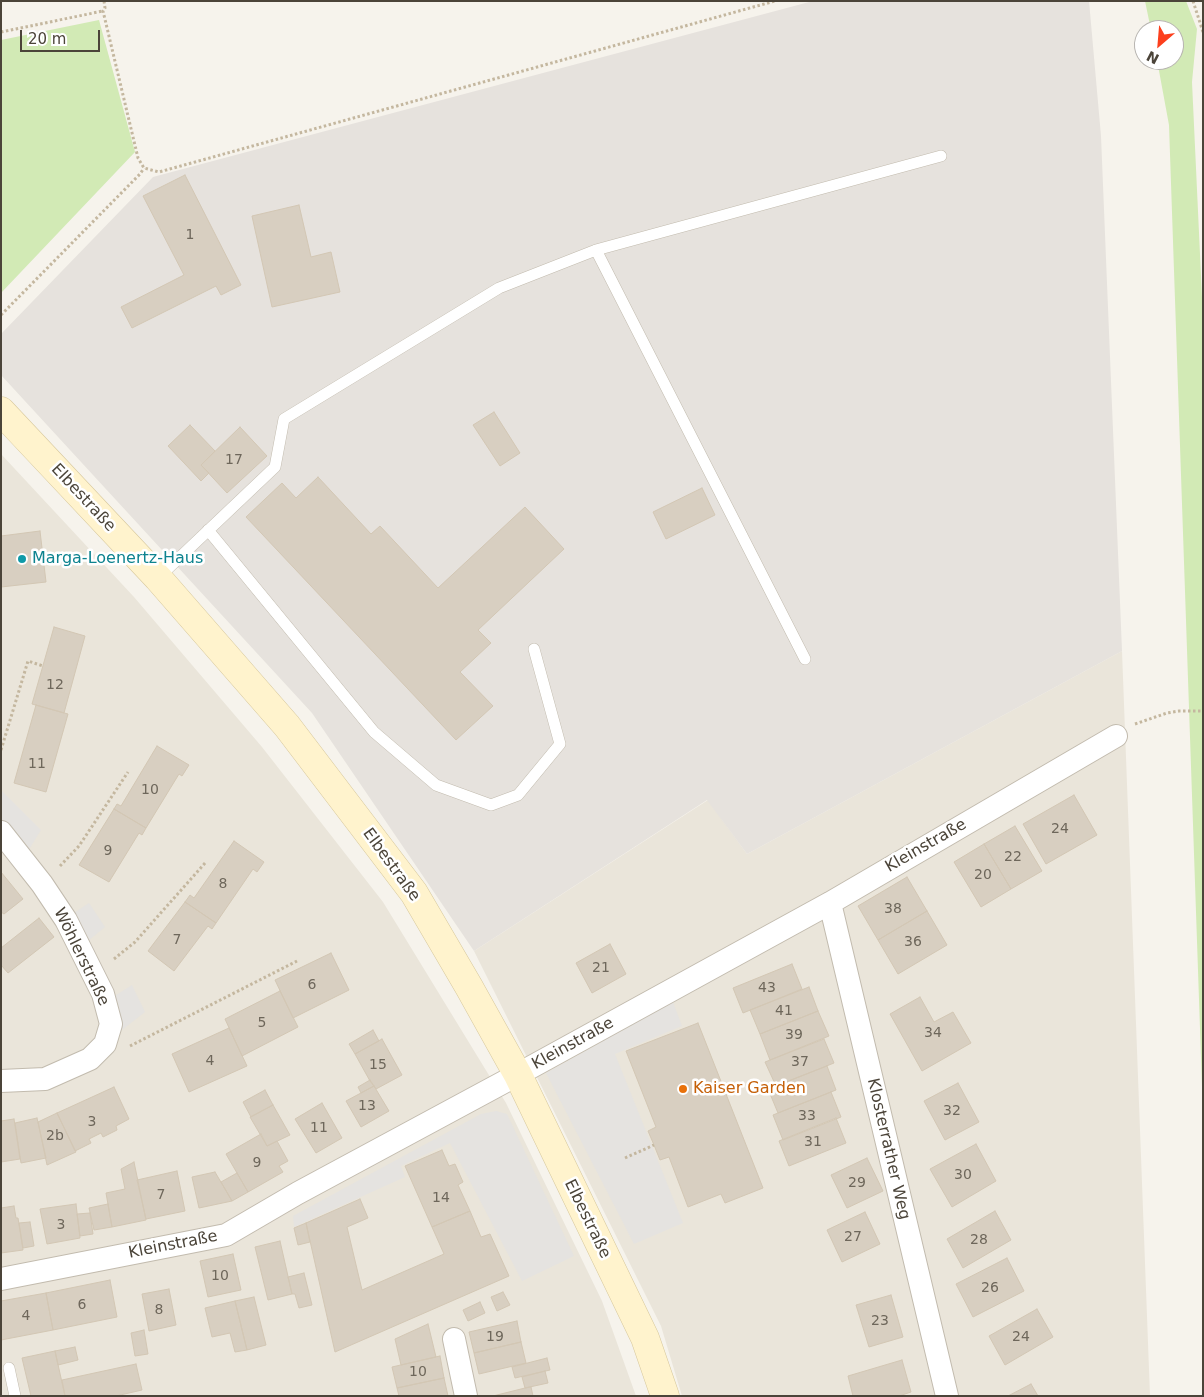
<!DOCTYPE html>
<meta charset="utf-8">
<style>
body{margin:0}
#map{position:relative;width:1204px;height:1397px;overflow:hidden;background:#f6f3ec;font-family:"DejaVu Sans",sans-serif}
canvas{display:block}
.frame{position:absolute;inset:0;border:2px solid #4b4439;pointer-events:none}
.north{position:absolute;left:1134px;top:20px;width:50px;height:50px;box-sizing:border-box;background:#fff;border:1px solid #b7b4b0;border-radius:50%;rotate:207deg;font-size:14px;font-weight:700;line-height:20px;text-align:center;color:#4b4439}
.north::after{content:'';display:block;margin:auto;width:18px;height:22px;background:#fc3f1d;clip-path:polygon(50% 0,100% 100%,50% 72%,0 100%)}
.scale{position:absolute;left:20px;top:30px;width:80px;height:22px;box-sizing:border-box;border:2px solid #4b4439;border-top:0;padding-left:6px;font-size:15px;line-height:18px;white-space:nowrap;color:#4b4439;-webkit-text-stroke:4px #fff;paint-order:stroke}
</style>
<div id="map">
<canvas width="1204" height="1397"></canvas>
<div class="frame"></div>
<div class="north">N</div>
<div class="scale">20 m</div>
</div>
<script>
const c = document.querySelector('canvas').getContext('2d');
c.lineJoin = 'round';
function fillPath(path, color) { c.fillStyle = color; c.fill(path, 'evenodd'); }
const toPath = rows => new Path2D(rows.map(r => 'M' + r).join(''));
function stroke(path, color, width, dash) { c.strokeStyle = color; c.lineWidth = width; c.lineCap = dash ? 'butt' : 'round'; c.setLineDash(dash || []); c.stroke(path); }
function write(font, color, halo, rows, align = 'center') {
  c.font = font + ' "DejaVu Sans",sans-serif'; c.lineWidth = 5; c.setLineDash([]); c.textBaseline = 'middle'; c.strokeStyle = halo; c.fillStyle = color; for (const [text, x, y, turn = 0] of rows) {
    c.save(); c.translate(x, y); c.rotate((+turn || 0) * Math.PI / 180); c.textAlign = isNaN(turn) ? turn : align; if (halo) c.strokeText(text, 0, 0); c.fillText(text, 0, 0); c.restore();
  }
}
const residential = toPath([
 [1,454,134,597,262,747,383,902,506,1103,602,1301,636,1396,1,1396],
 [1122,651,1150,1396,682,1396,661,1326,474,951,708,800,747,854]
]);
const industrial = toPath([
 [813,1,1089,1,1101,136,1122,651,747,854,707,800,474,951,312,713,1,375,1,334,153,177]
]);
const green = toPath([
 [1145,1,1186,1,1197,29,1192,82,1203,319,1203,1116,1169,125,1157,60,1174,60,1174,30,1151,30],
 [99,20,135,152,1,293,1,40]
]);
const parking = toPath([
 [1,790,41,830,28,851,1,821],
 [89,903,105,927,88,941,71,915],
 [132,985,145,1012,122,1030,121,1019,113,997],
 [673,1002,682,1026,615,1054,683,1223,634,1244,546,1073],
 [496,1111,507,1114,574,1256,522,1281,450,1143,401,1166,405,1177,294,1227,293,1216,481,1114]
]);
const building = toPath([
 [185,175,241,285,221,295,216,286,132,328,121,307,184,275,143,196,185,175],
 [299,205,311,257,331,252,340,292,272,307,252,216,299,205],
 [494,412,520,453,500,466,473,425,494,412],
 [190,425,215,451,201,465,209,473,201,481,168,446,190,425],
 [240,427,267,456,227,493,201,465,240,427],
 [318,477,371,534,380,526,438,588,525,507,564,549,478,630,491,643,460,672,493,706,456,740,246,517,282,483,296,498,318,477],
 [702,488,715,515,666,539,653,512,702,488],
 [40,531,46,582,1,587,1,536,40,531],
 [54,627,85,636,64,713,32,704,54,627],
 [36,705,68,714,46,792,14,783,36,705],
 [157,746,189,765,182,776,179,774,146,828,114,809,117,804,121,806,157,746],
 [1074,795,1097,835,1046,864,1023,824,1074,795],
 [114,809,146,828,142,835,139,833,109,882,79,865,114,809],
 [1015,826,1042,871,1011,889,984,844,1015,826],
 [234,841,264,862,257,872,253,869,216,923,185,902,190,895,194,898,234,841],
 [984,844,1011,889,981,907,954,862,984,844],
 [1,872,23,899,4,914,1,912,1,872],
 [907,877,927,911,878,940,858,906,907,877],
 [185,902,216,923,212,929,208,926,174,971,148,951,185,902],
 [927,911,947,945,898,974,878,940,927,911],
 [39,918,54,937,8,973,1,965,1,948,39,918],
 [610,944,626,974,592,993,576,963,610,944],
 [331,953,349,990,293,1018,275,980,331,953],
 [792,964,802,989,743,1013,733,988,792,964],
 [809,987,818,1011,760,1034,750,1010,809,987],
 [280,991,298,1027,242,1056,225,1019,280,991],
 [920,997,934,1022,953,1012,971,1043,922,1071,890,1014,920,997],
 [818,1011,829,1036,770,1060,760,1034,818,1011],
 [698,1023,763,1188,725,1203,721,1194,688,1207,669,1157,660,1160,654,1145,648,1131,656,1127,626,1051,698,1023],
 [229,1028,247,1066,189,1092,172,1054,229,1028],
 [373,1030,379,1041,355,1054,349,1044,373,1030],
 [382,1039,402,1075,376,1089,370,1081,355,1054,382,1039],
 [824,1039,834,1063,776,1086,765,1062,824,1039],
 [827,1066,836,1090,778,1113,768,1089,827,1066],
 [370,1080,374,1086,361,1093,358,1087,370,1080],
 [958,1083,979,1122,945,1140,924,1101,958,1083],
 [374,1086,389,1111,361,1127,346,1101,374,1086],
 [114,1087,129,1119,116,1126,117,1130,103,1137,101,1133,89,1139,91,1143,75,1151,57,1113,114,1087],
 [265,1090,273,1105,251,1117,243,1102,265,1090],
 [831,1092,841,1117,783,1140,773,1115,831,1092],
 [322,1103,342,1138,316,1153,295,1119,322,1103],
 [273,1105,290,1135,267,1146,250,1117,273,1105],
 [57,1113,76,1152,47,1165,38,1122,57,1113],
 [37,1118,46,1158,21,1163,15,1123,37,1118],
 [836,1118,846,1143,789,1166,779,1141,836,1118],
 [14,1119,20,1159,1,1162,1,1121,14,1119],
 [261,1134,267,1146,277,1141,288,1161,279,1166,283,1172,248,1192,226,1154,261,1134],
 [976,1144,996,1181,952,1207,930,1169,976,1144],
 [442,1150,449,1166,455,1164,463,1182,458,1185,470,1211,432,1227,405,1166,442,1150],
 [867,1158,883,1191,847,1208,831,1175,867,1158],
 [134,1162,146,1220,112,1227,106,1193,125,1189,121,1169,134,1162],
 [177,1171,185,1211,146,1219,137,1180,177,1171],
 [215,1172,232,1201,199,1208,192,1177,215,1172],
 [237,1173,248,1192,232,1201,221,1182,237,1173],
 [360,1199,368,1218,347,1227,362,1290,444,1254,432,1227,470,1211,481,1237,490,1234,509,1276,335,1352,306,1223,360,1199],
 [76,1204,80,1238,47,1244,40,1209,76,1204],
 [108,1204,112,1227,94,1230,89,1208,108,1204],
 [14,1206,16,1218,18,1218,23,1250,1,1253,1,1208,14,1206],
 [995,1211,1011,1240,963,1268,947,1239,995,1211],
 [865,1212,880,1244,842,1262,827,1230,865,1212],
 [90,1213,93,1234,80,1236,77,1214,90,1213],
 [30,1222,34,1246,23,1248,19,1223,30,1222],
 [306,1223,310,1242,298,1245,294,1228,306,1223],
 [280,1241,292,1294,268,1300,255,1247,280,1241],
 [233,1254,241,1290,208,1297,200,1261,233,1254],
 [1007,1258,1024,1291,973,1317,956,1284,1007,1258],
 [304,1273,312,1305,299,1308,295,1294,292,1294,288,1277,304,1273],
 [110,1280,117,1317,53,1330,46,1293,110,1280],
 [169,1289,176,1325,149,1331,142,1294,169,1289],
 [503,1292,510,1305,497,1311,491,1297,503,1292],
 [46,1293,53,1330,1,1340,1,1301,46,1293],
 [891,1295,903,1337,869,1347,856,1305,891,1295],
 [254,1297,266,1345,247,1350,235,1301,254,1297],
 [235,1301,247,1350,235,1352,230,1333,212,1337,205,1308,235,1301],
 [480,1302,485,1313,468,1321,463,1310,480,1302],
 [1037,1309,1053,1337,1005,1365,989,1336,1037,1309],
 [517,1321,521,1342,474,1353,469,1332,517,1321],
 [428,1324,436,1357,401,1365,395,1339,428,1324],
 [144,1330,148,1354,135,1356,131,1333,144,1330],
 [521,1342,526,1363,479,1374,474,1353,521,1342],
 [75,1347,78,1360,58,1365,55,1351,75,1347],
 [55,1351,65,1396,31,1396,22,1358,55,1351],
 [440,1356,444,1378,397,1388,392,1367,440,1356],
 [547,1358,550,1370,515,1378,512,1367,547,1358],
 [902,1360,911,1392,899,1396,853,1396,848,1376,902,1360],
 [136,1364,142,1390,116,1396,65,1396,62,1380,136,1364],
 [545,1371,548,1383,525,1388,522,1377,545,1371],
 [444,1378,448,1396,399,1396,397,1388,444,1378],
 [1031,1384,1038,1396,1008,1396,1031,1384],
 [531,1387,533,1396,493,1396,525,1388,531,1387]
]);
const path = toPath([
 [104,1,105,8,103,11,138,158,144,168,159,172,775,1],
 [1193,1,1203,32],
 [1,32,103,11],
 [1,315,140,174,144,168],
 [1135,724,1167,713,1179,711,1203,711],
 [1,750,28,661,43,666],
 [60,866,79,846,128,772],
 [114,959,135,942,206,862],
 [130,1046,297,961],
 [625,1158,654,1145]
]);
const service = toPath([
 [596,250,805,659],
 [208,530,374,732,436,785,491,805,518,795,560,744,534,649],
 [158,578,275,467,284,419,499,288,596,250,941,156],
 [9,1368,15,1396]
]);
const minor = toPath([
 [1,832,42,884,66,920,103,994,111,1024,105,1044,90,1059,45,1079,1,1081],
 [830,903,947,1396],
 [1,1279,226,1235,298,1193,504,1082,830,903,1116,736],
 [454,1339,466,1396]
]);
const secondary = toPath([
 [1,411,158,578,287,726,414,893,469,987,518,1075,645,1338,665,1396]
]);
const markers = [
 [22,559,5,"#0f9aa8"],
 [683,1089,5,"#e8710a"]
];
const numberNames = [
 ["1",190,235],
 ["17",234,460],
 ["12",55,685],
 ["11",37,764],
 ["10",150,790],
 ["24",1060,829],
 ["9",108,851],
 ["22",1013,857],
 ["20",983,875],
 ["8",223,884],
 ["38",893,909],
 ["7",177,940],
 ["36",913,942],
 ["21",601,968],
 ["6",312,985],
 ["43",767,988],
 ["41",784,1011],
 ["5",262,1023],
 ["34",933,1033],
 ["39",794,1035],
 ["4",210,1061],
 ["37",800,1062],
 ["15",378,1065],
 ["13",367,1106],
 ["32",952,1111],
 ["33",807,1116],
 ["3",92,1122],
 ["11",319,1128],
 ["2b",55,1136],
 ["31",813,1142],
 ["9",257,1163],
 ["30",963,1175],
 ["29",857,1183],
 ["7",161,1195],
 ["14",441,1198],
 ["3",61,1225],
 ["27",853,1237],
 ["28",979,1240],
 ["10",220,1276],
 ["26",990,1288],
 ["6",82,1305],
 ["8",159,1310],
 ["4",26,1316],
 ["23",880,1321],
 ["19",495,1337],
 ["24",1021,1337],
 ["10",418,1372]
];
const streetNames = [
 ["Elbestraße",83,498,47],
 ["Kleinstraße",926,846,-30],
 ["Elbestraße",391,865,54],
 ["Wöhlerstraße",81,957,64],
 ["Kleinstraße",573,1044,-29],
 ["Klosterrather Weg",888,1149,77],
 ["Elbestraße",587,1219,64],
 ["Kleinstraße",173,1245,-11]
];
const cultureNames = [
 ["Marga-Loenertz-Haus",32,559]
];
const foodNames = [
 ["Kaiser Garden",693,1089]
];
fillPath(residential, '#eae5da');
fillPath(industrial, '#e6e2dd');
fillPath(green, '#d2eab5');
fillPath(parking, '#e5e3e0');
fillPath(building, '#d8cfc1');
stroke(building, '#d3c7b4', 1);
stroke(service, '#c2bbae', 12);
stroke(minor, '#c2bbae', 24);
stroke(secondary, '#d6c79b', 29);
stroke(path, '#c4b79f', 3, [2.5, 2.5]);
stroke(service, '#fff', 11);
stroke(minor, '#fff', 22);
stroke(secondary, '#fff3cd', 28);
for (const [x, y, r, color] of markers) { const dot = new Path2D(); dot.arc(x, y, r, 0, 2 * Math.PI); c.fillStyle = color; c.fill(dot); stroke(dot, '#fff', 2); }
write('14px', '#6e675b', null, numberNames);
write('16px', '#4b4439', '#fff', streetNames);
write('16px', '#0d838f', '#fff', cultureNames, 'left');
write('16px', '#c56008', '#fff', foodNames, 'left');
</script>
